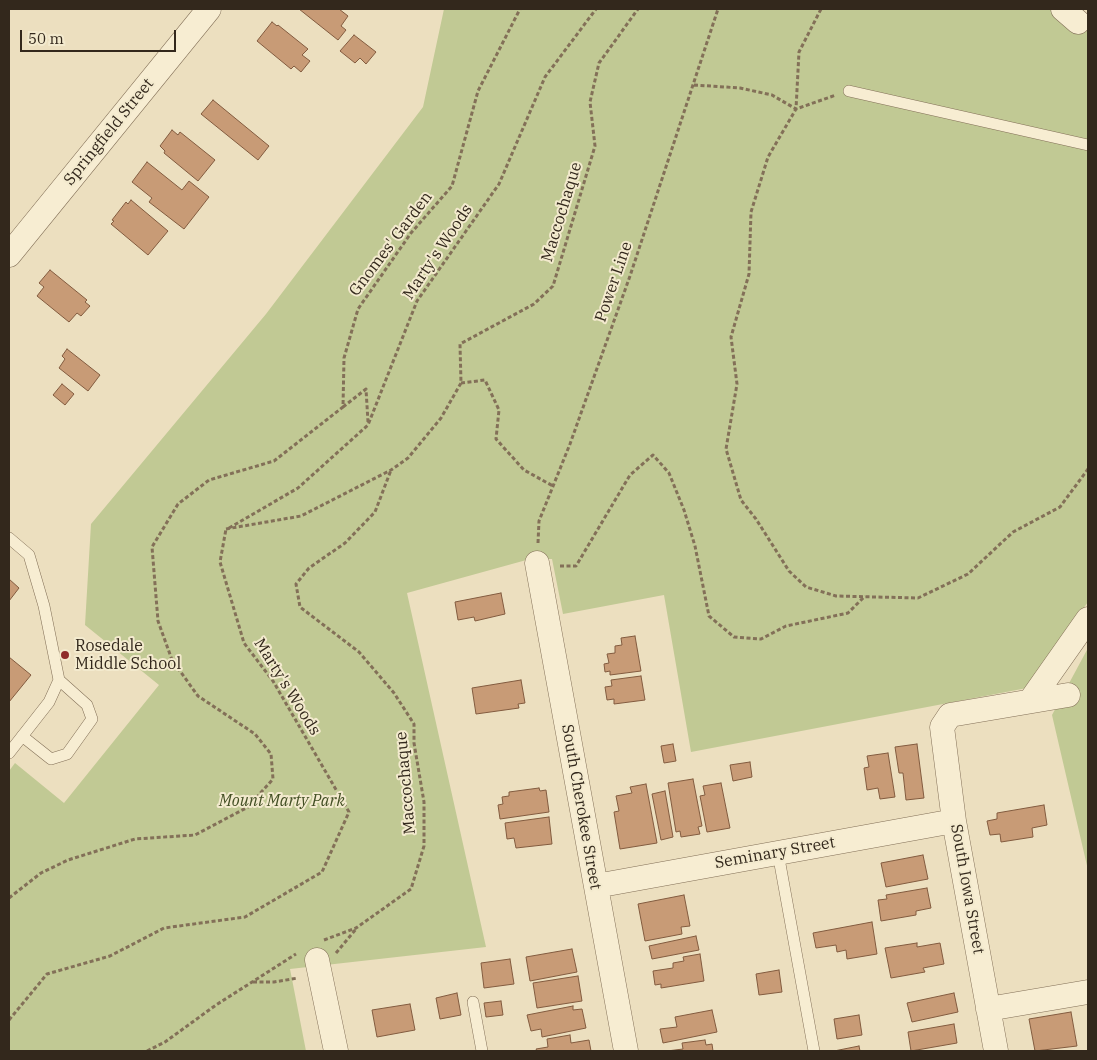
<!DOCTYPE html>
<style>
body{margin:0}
#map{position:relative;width:1097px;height:1060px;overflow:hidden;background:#ecdfbf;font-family:"IBM Plex Serif",serif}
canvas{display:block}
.frame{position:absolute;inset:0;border:10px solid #33281c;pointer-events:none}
.scale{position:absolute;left:20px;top:30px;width:156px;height:22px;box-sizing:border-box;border:2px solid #33281c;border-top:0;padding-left:6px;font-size:15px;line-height:18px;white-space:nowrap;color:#33281c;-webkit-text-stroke:4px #f3eace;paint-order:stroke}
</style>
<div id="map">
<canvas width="1097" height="1060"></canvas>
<div class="frame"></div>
<div class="scale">50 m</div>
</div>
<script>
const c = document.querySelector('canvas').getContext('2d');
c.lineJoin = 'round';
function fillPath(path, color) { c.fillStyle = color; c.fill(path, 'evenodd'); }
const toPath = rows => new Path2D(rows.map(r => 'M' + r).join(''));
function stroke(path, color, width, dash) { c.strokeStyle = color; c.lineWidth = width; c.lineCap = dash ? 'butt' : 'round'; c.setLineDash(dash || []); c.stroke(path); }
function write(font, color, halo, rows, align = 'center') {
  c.font = font + ' "IBM Plex Serif",serif'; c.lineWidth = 4; c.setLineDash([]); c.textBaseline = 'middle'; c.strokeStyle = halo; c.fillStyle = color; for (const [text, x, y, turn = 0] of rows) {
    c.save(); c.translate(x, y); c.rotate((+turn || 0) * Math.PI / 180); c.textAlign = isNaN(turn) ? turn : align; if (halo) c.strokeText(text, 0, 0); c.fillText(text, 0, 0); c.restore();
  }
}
const green = toPath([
 [444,9,1063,9,1088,21,1088,602,1027,688,691,752,664,595,563,614,552,559,530,559,407,593,486,947,290,969,306,1051,9,1051,9,771,15,763,64,803,159,685,85,625,91,524,266,314,423,107],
 [1088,648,1088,870,1052,715]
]);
const building = toPath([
 [299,9,339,9,348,16,341,26,346,30,338,40,299,9],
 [272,22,277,26,278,25,308,49,302,55,310,61,301,72,294,66,291,69,257,41,272,22],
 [354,35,376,52,366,64,360,58,355,63,340,51,354,35],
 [213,100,269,146,258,160,201,114,213,100],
 [172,130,178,135,180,132,215,160,198,181,164,153,165,151,160,146,172,130],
 [147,162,182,190,189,181,209,197,184,229,149,202,152,198,132,182,147,162],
 [131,200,168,231,148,255,111,224,114,221,112,220,126,202,128,204,131,200],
 [50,270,87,300,85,302,90,306,81,316,77,313,69,322,37,296,44,287,39,283,50,270],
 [67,349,100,375,88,391,59,368,65,359,62,356,67,349],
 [62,384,74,394,65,405,53,395,62,384],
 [9,579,19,588,9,601,9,579],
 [501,593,505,614,475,621,474,617,458,620,455,602,501,593],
 [635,636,641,671,610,675,610,671,605,672,604,664,609,663,607,654,615,653,615,646,622,645,621,638,635,636],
 [9,657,31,675,9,702,9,657],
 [641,676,645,700,614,704,614,699,607,700,605,687,612,686,611,680,641,676],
 [521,680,525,703,518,704,519,708,476,714,472,688,521,680],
 [673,744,676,761,664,763,661,746,673,744],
 [917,744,924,798,906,800,903,773,899,773,895,747,917,744],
 [888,753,895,797,880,799,878,788,867,790,864,768,869,767,867,756,888,753],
 [750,762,752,777,733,781,730,765,750,762],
 [693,779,702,826,698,827,700,834,681,837,680,831,676,832,668,783,693,779],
 [721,783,730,828,707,832,700,796,705,795,703,786,721,783],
 [646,784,657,843,620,849,614,812,619,811,616,796,632,793,630,787,646,784],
 [539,788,540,791,546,790,549,812,500,819,498,805,503,804,502,797,509,796,509,792,539,788],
 [665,791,673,837,661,840,652,794,665,791],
 [1044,805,1047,825,1032,828,1033,837,1001,842,1000,834,990,835,987,821,997,819,997,813,1044,805],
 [549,817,552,844,516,848,514,838,507,839,505,823,549,817],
 [923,855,928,879,886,887,881,863,923,855],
 [927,888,931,908,916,911,916,915,881,921,878,900,887,899,886,895,927,888],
 [684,895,690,926,681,927,682,934,645,941,638,904,684,895],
 [872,922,877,954,847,959,846,950,837,952,836,945,816,948,813,933,872,922],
 [696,936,699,950,652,959,649,946,696,936],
 [917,943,917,947,940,943,944,964,923,968,925,972,891,978,885,948,917,943],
 [572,949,577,972,530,981,526,957,572,949],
 [700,954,704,981,661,988,661,984,655,985,653,971,673,968,673,963,684,961,683,957,700,954],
 [510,959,514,984,484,988,481,963,510,959],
 [779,970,782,992,759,995,756,974,779,970],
 [578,976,582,1001,537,1008,533,983,578,976],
 [457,993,461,1015,440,1019,436,998,457,993],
 [954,993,958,1012,912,1022,907,1003,954,993],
 [501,1001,503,1015,486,1017,484,1003,501,1001],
 [410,1004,415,1030,377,1037,372,1010,410,1004],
 [573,1006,573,1010,582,1009,586,1028,542,1037,541,1029,531,1031,527,1015,573,1006],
 [712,1010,717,1032,663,1043,660,1029,677,1027,675,1017,712,1010],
 [1071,1012,1077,1046,1035,1051,1029,1019,1071,1012],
 [859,1015,862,1035,837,1039,834,1019,859,1015],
 [954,1024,957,1043,911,1051,908,1032,954,1024],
 [570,1035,571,1043,589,1040,591,1051,537,1051,536,1049,548,1047,547,1039,570,1035],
 [705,1040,706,1045,712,1044,713,1051,667,1051,683,1049,682,1043,705,1040],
 [859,1046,860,1051,834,1051,859,1046]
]);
const path = toPath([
 [821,9,799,52,796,109,768,157,751,212,749,274,731,337,737,384,726,449,741,500,756,519,789,571,806,587,836,596,918,598,968,574,1013,532,1060,507,1088,469],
 [694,85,740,88,772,95,796,109,836,95],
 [461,383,485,380,499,410,496,439,524,470,553,486],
 [343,407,366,389,368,422],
 [229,528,298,488,368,425,417,301,499,184,545,77,596,9],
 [226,529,301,516,391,470,408,458,441,418,461,383,460,344,534,304,553,286,595,146,590,102,599,63,638,9],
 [538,543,539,521,570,444,630,276,718,9],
 [560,566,576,566,630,475,653,455,669,473,684,510,695,546,709,616,734,637,761,639,786,626,848,613,865,596],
 [9,898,41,873,68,860,135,839,195,835,248,807,273,779,271,754,255,734,198,696,172,660,158,621,152,547,178,504,209,480,274,461,343,407,344,358,358,309,411,233,452,186,478,91,520,9],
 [324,940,356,928,411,889,424,846,424,802,414,743,414,724,394,693,359,652,300,607,296,584,309,568,345,543,375,512,391,470],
 [336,953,356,929],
 [253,982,274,982,298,978],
 [9,1020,47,974,110,956,164,928,245,917,322,872,349,812,273,681,244,643,220,562,226,529],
 [147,1051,165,1042,216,1005,296,954]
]);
const lane = toPath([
 [849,91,1088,145],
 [9,538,29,555,44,606,59,680,49,702,9,753],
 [22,736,51,759,67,754,92,719,87,705,59,680],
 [778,853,814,1051],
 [473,1002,482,1051]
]);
const street = toPath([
 [1063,9,1078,22],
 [9,255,209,9],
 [537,563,626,1051],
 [1031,700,1088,619],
 [596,886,954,821],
 [317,960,336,1051],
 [988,1009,1088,992],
 [996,1051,954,821,942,727,950,715,1068,695]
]);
const markers = [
 [65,655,5,"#902d2b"]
];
const streetNames = [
 ["Springfield Street",109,132,-51],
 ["Maccochaque",562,212,-73],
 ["Gnomes' Garden",391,244,-53],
 ["Marty's Woods",438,252,-56],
 ["Power Line",614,282,-71],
 ["Marty's Woods",287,687,58],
 ["Maccochaque",406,783,-95],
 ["South Cherokee Street",581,807,80],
 ["Seminary Street",775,853,-10],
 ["South Iowa Street",967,889,80]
];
const poiNames = [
 ["Rosedale",75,646],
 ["Middle School",75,664]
];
const parkNames = [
 ["Mount Marty Park",282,801]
];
fillPath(green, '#c1c994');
fillPath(building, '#c89b76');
stroke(building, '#825b3f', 1);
stroke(lane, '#837058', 12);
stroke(street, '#837058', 25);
stroke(path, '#837058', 3, [4, 2.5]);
stroke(lane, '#f7edd2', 11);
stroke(street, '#f7edd2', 24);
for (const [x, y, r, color] of markers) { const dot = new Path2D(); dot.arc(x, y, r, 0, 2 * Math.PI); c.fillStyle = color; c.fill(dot); stroke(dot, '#f3eace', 2); }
write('16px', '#33281c', '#f3eace', streetNames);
write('16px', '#33281c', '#f3eace', poiNames, 'left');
write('italic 16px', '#434f24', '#f3eace', parkNames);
</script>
